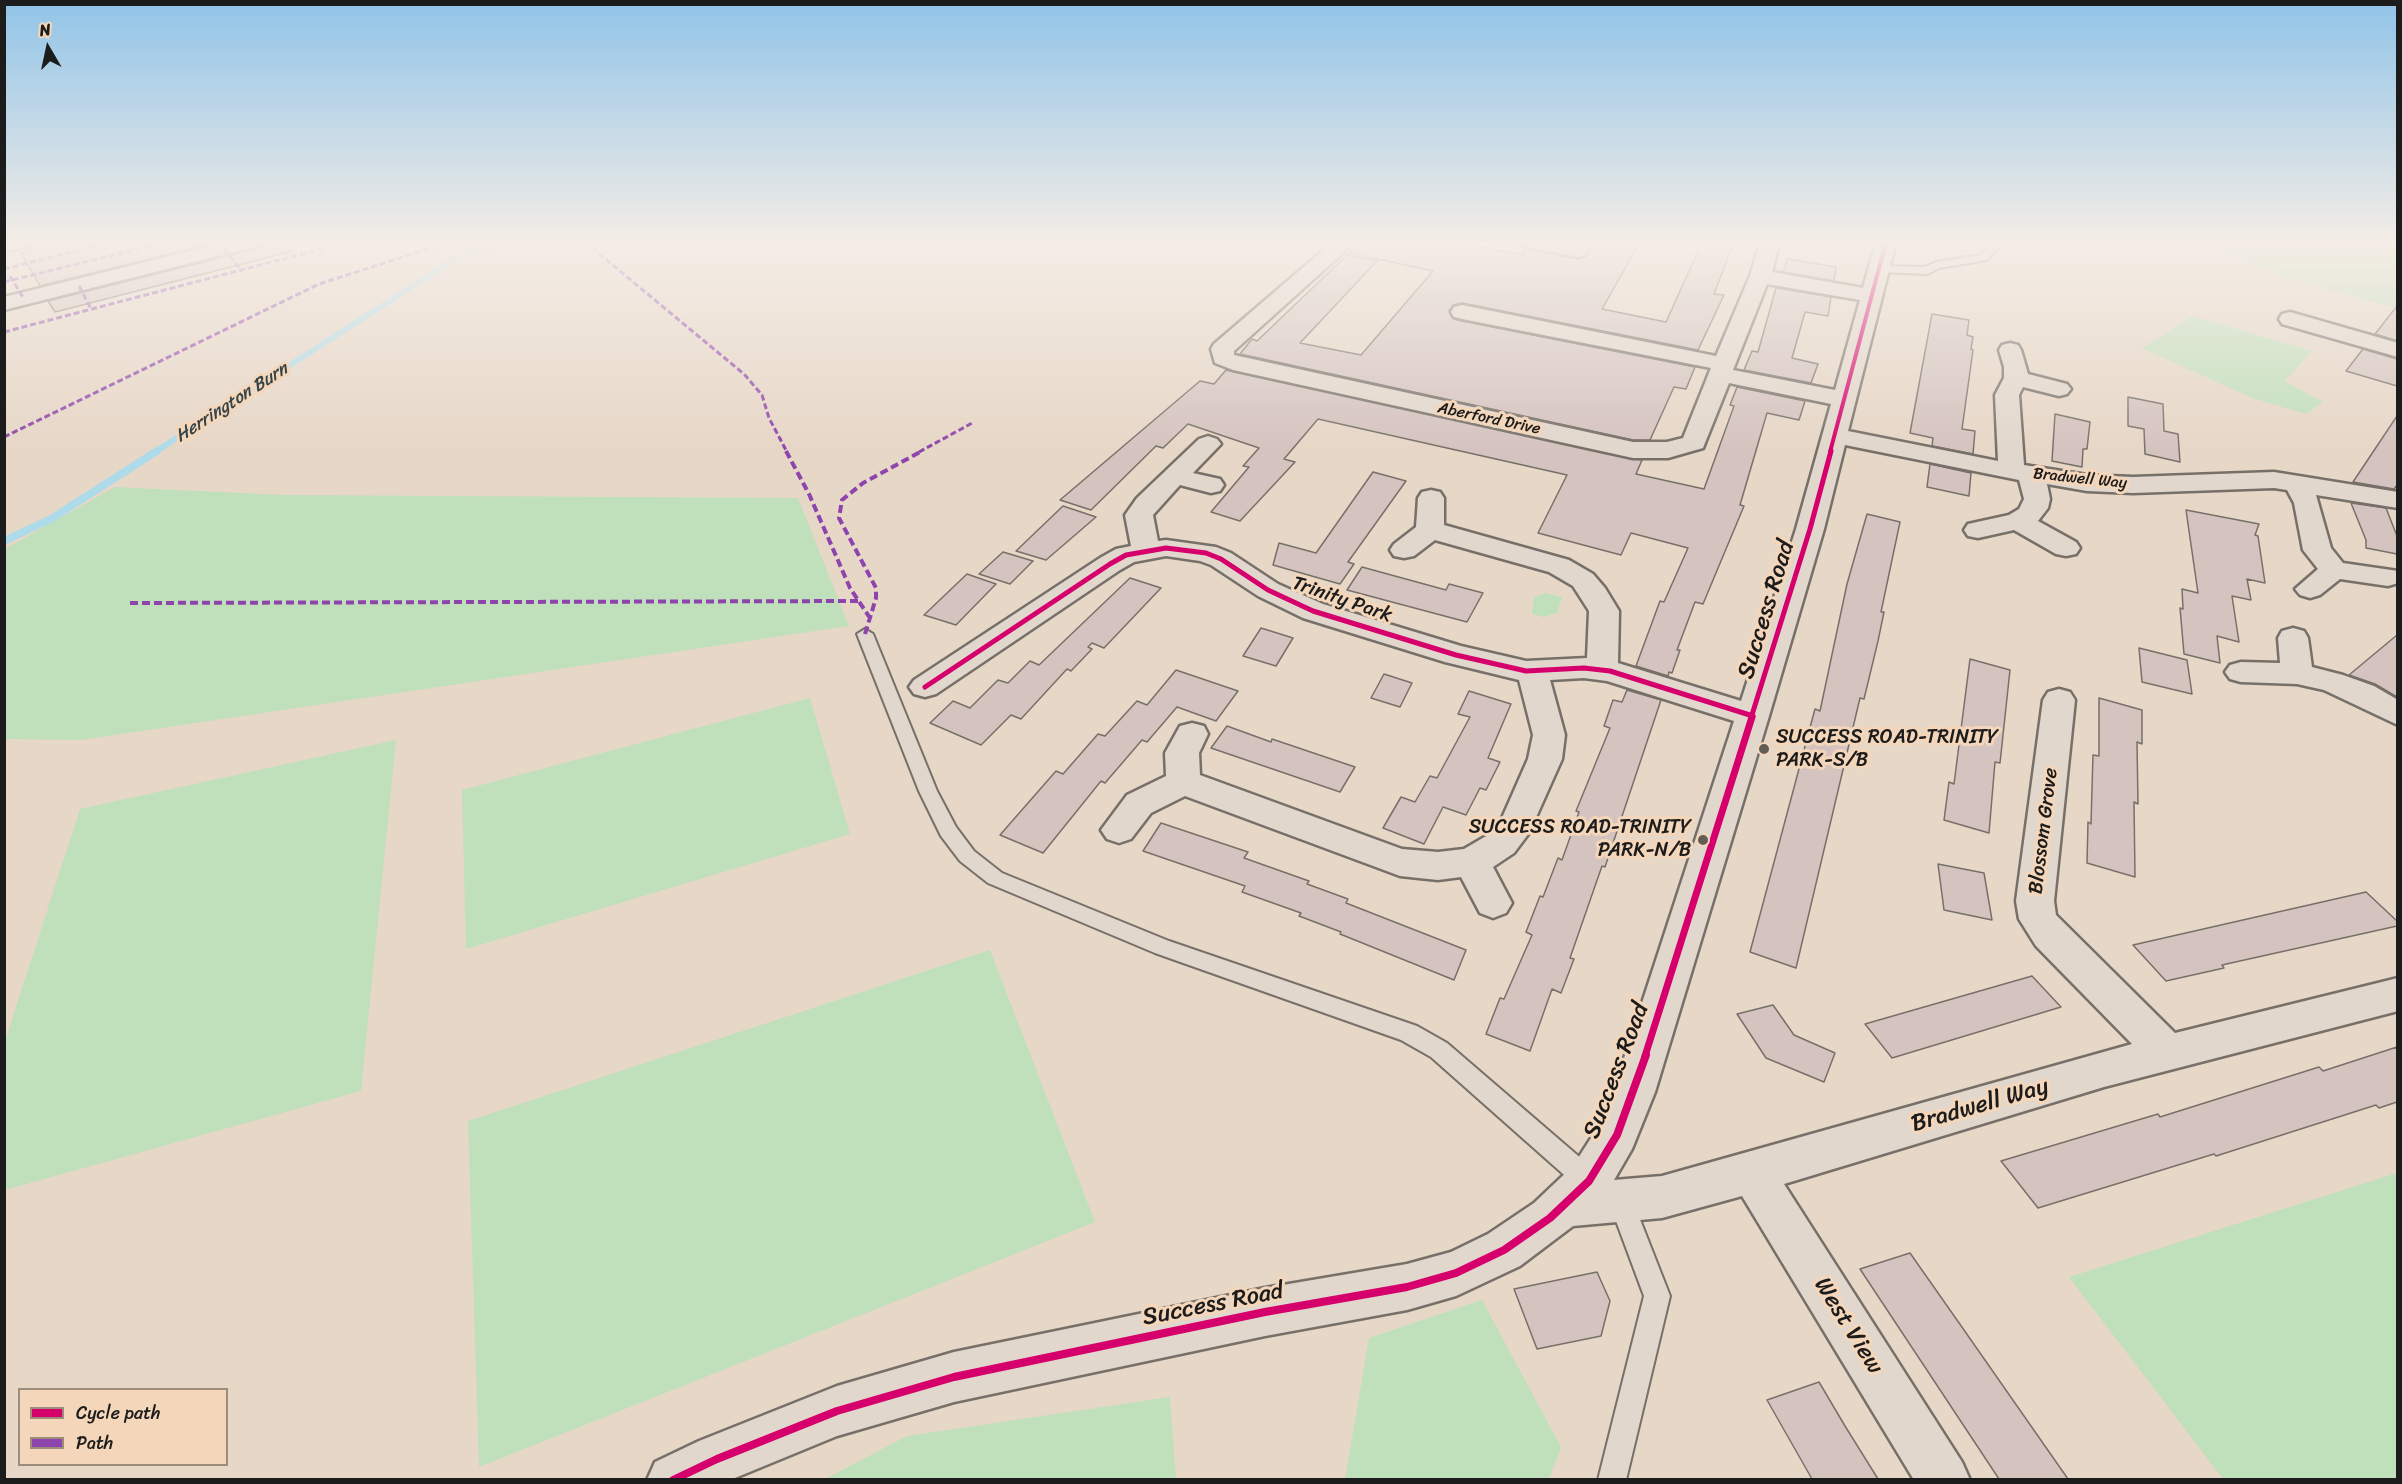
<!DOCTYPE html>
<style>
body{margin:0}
#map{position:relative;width:2402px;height:1484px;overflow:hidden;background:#e7d7c7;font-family:Sriracha,sans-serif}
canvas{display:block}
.frame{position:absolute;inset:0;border:6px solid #1c1c1c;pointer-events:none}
.legend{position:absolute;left:18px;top:1388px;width:210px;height:78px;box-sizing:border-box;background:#f4d6ba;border:2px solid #9e8c7b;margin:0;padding:8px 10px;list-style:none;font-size:18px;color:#1c1c1c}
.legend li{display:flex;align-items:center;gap:12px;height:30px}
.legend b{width:30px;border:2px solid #9e8c7b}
.north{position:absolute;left:18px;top:18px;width:60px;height:60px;-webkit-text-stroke:4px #f4d6ba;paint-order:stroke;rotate:351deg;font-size:16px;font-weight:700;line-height:24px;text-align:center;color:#1c1c1c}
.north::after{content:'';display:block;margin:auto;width:21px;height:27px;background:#1c1c1c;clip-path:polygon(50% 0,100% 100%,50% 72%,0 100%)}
</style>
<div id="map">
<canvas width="2402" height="1484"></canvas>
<div class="frame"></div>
<ul class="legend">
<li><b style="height:8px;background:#d6006c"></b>Cycle path</li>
<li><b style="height:8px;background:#8e44ad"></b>Path</li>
</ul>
<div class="north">N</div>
</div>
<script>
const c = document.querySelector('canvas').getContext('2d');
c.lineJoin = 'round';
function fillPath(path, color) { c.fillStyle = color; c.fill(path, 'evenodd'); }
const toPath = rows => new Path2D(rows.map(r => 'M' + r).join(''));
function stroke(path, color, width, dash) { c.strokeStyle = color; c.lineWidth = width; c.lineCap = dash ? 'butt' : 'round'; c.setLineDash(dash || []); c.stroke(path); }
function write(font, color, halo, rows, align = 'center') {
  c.font = font + ' Sriracha,sans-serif'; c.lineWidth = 6; c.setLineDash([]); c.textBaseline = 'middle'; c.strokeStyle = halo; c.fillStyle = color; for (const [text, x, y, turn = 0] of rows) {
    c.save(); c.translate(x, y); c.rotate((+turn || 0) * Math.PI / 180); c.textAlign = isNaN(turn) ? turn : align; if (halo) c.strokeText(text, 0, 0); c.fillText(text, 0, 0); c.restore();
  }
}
const green = toPath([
 [2202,242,2397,242,2397,309,2285,277],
 [2192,316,2312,351,2285,381,2323,402,2306,414,2252,398,2142,348],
 [115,487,283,495,798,498,849,626,81,740,5,739,5,549],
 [1545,593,1562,597,1557,613,1543,617,1532,614,1534,598],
 [810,698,850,834,466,949,462,790],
 [396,740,361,1091,5,1190,5,1041,80,809],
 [990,950,1095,1222,479,1467,468,1121],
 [2397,1173,2397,1479,2223,1479,2069,1277],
 [1482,1300,1561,1447,1549,1479,1345,1479,1369,1338],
 [1170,1397,1176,1479,825,1479,907,1436]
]);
const streamFar1 = toPath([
 [155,452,464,253,527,242]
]);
const stream = toPath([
 [4,541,51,519,157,451]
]);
const building = toPath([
 [68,242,218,242,40,286,21,253,68,242],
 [263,242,292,242,293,251,55,312,48,301,259,248,263,242],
 [1357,242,1453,242,1524,255,1525,249,1578,259,1587,256,1595,242,1640,242,1602,309,1666,322,1702,242,1734,242,1714,294,1724,295,1698,350,1462,303,1453,305,1449,311,1452,318,1462,321,1695,367,1686,389,1674,387,1650,440,1633,440,1240,354,1252,339,1257,341,1347,255,1377,261,1300,343,1361,355,1433,271,1350,253,1357,242],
 [1788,259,1836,267,1834,281,1783,272,1788,259],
 [1776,288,1831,297,1828,316,1805,312,1792,358,1818,364,1811,383,1744,370,1752,351,1758,352,1776,288],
 [2397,306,2397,341,2375,334,2397,306],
 [1932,314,1969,320,1967,335,1973,337,1971,349,1973,350,1962,429,1975,431,1973,454,1932,446,1933,438,1910,433,1932,314],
 [2363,349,2397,359,2397,386,2346,371,2363,349],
 [1226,370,1642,460,1636,474,1704,489,1734,406,1730,405,1737,387,1805,401,1799,420,1767,413,1740,505,1744,506,1703,604,1695,602,1677,650,1680,650,1672,673,1669,672,1668,676,1636,666,1660,601,1664,602,1688,548,1631,533,1621,555,1538,533,1567,475,1318,419,1284,459,1295,462,1240,521,1211,512,1249,467,1243,466,1259,448,1188,424,1163,448,1156,446,1091,510,1060,500,1200,381,1214,384,1226,370],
 [2128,397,2163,404,2164,431,2178,434,2180,462,2145,454,2144,429,2128,426,2128,397],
 [2055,414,2090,422,2087,449,2083,449,2082,467,2052,461,2055,414],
 [2397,416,2397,485,2394,489,2353,482,2397,416],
 [1930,464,1971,473,1969,496,1927,487,1930,464],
 [1373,472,1406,481,1348,562,1354,564,1340,584,1273,565,1279,543,1316,553,1373,472],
 [2351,503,2386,508,2397,536,2397,554,2366,548,2366,540,2351,503],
 [1063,506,1096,517,1046,560,1016,551,1063,506],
 [2186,510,2259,524,2255,535,2258,536,2265,583,2247,579,2251,600,2232,596,2239,642,2217,636,2220,663,2184,654,2180,608,2183,609,2182,589,2198,593,2186,510],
 [1867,514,1900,522,1881,612,1884,612,1878,641,1864,699,1860,698,1796,968,1750,952,1815,709,1820,711,1847,584,1867,514],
 [1003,552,1033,561,1010,584,979,574,1003,552],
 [1362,567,1446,590,1449,584,1483,593,1467,622,1347,590,1362,567],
 [967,574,996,584,956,625,924,615,967,574],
 [1130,578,1161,588,1104,648,1092,643,1088,647,1092,649,1071,671,1067,669,1021,719,1011,715,981,745,930,723,953,701,970,708,998,680,1008,683,1030,661,1039,665,1130,578],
 [1261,628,1293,638,1276,666,1243,656,1261,628],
 [2397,635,2397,697,2375,684,2349,675,2397,635],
 [2139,648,2187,660,2192,694,2142,682,2139,648],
 [1970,659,2010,670,2000,763,1995,762,1989,833,1944,820,1949,782,1954,784,1970,659],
 [1176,670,1238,691,1216,721,1177,707,1147,742,1142,740,1105,783,1101,781,1043,853,1000,835,1056,771,1063,774,1098,734,1105,736,1137,701,1147,705,1176,670],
 [1384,674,1412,683,1400,707,1371,698,1384,674],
 [1627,690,1661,700,1605,867,1602,866,1570,958,1574,959,1561,993,1552,989,1530,1051,1486,1034,1500,998,1504,999,1532,935,1526,932,1540,896,1543,897,1558,858,1562,860,1579,812,1576,811,1610,728,1604,726,1613,700,1622,702,1627,690],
 [1469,691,1511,704,1488,758,1500,762,1486,790,1480,788,1466,815,1443,807,1424,844,1383,828,1401,797,1415,802,1430,776,1437,778,1470,717,1458,714,1469,691],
 [2099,698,2142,710,2142,744,2137,742,2138,804,2134,802,2135,877,2087,863,2088,822,2091,824,2093,755,2099,756,2099,698],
 [1227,726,1271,742,1272,739,1355,767,1340,792,1211,748,1227,726],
 [1161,823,1248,852,1244,858,1309,881,1307,884,1348,899,1346,903,1466,950,1454,980,1340,934,1341,932,1299,916,1301,913,1242,892,1245,886,1143,851,1161,823],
 [1938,864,1984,873,1992,920,1944,910,1938,864],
 [2366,892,2397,921,2397,926,2222,965,2224,968,2166,981,2133,945,2366,892],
 [2032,976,2061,1007,1892,1058,1865,1024,2032,976],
 [1773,1005,1794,1035,1835,1053,1824,1082,1766,1058,1737,1014,1773,1005],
 [2397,1047,2397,1102,2379,1108,2376,1105,2216,1156,2214,1154,2038,1208,2001,1161,2158,1114,2160,1117,2319,1067,2323,1071,2397,1047],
 [1910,1253,1964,1330,2068,1479,1999,1479,1860,1269,1910,1253],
 [1597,1272,1610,1301,1601,1336,1537,1349,1514,1289,1597,1272],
 [1819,1382,1845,1426,1878,1479,1812,1479,1767,1400,1819,1382]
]);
const lane = toPath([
 [1993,242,2004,242,1987,260,1939,268,1928,274,1880,272,1874,269,1880,266,1925,267,1936,262,1980,255,1993,242],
 [865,629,873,634,937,791,956,827,974,851,1002,873,1169,941,1417,1026,1447,1043,1598,1173,1601,1181,1598,1189,1589,1192,1580,1189,1431,1057,1401,1040,1155,953,988,883,960,861,941,836,919,791,857,634,865,629],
 [1621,1190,1630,1194,1670,1296,1626,1480,1598,1480,1644,1296,1609,1202,1612,1194,1621,1190]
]);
const street = toPath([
 [4,242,32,242,29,246,4,252,4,242],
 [227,242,261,242,258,246,4,310,4,297,227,242],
 [1333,242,1355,242,1234,351,1234,355,1633,442,1667,442,1683,438,1711,368,1462,319,1454,317,1451,312,1454,307,1462,305,1716,356,1750,276,1759,246,1756,242,1777,242,1779,245,1772,272,1863,288,1876,242,1896,242,1848,431,1998,461,1995,395,2004,378,2004,367,1999,350,2002,345,2010,343,2018,345,2021,350,2028,374,2067,384,2071,389,2067,394,2059,396,2023,387,2019,395,2024,465,2087,475,2133,477,2274,472,2398,492,2398,508,2316,495,2331,548,2343,563,2398,571,2398,583,2388,586,2340,579,2320,595,2310,598,2300,595,2295,589,2318,569,2303,550,2294,503,2287,490,2274,488,2133,493,2087,491,2047,484,2050,499,2048,508,2038,521,2076,542,2080,548,2076,554,2066,556,2056,554,2014,530,1978,538,1968,536,1964,530,1968,524,2009,515,2019,509,2024,499,2019,480,1845,445,1824,529,1769,716,1655,1092,1632,1149,1614,1180,1662,1176,2132,1044,2036,946,2019,919,2016,901,2043,700,2048,692,2059,689,2070,692,2075,700,2054,901,2056,915,2175,1033,2398,978,2398,1011,2104,1087,1784,1184,1962,1462,1970,1480,1914,1480,1742,1196,1662,1218,1573,1226,1520,1266,1456,1296,1407,1310,1265,1336,954,1402,837,1436,730,1480,647,1480,655,1462,699,1441,837,1386,954,1352,1265,1288,1407,1264,1451,1252,1488,1234,1534,1203,1573,1166,1600,1124,1613,1092,1734,721,1607,681,1584,678,1550,680,1565,735,1562,759,1529,833,1514,853,1493,867,1512,903,1506,913,1493,918,1480,913,1461,877,1438,880,1400,876,1185,796,1151,813,1131,839,1119,843,1107,839,1101,830,1127,795,1166,776,1165,753,1180,726,1192,723,1204,726,1208,734,1199,753,1200,775,1402,849,1438,852,1464,849,1488,835,1502,818,1528,759,1533,735,1519,680,1445,662,1303,618,1258,596,1211,565,1200,561,1166,556,1134,562,1120,570,936,694,925,697,914,694,909,687,914,680,1100,558,1116,549,1131,546,1125,515,1137,498,1199,439,1208,436,1217,439,1221,444,1193,473,1220,479,1224,485,1220,491,1211,493,1180,485,1153,515,1158,541,1166,540,1216,547,1231,553,1278,584,1323,604,1461,646,1526,661,1587,658,1589,611,1573,586,1549,572,1435,540,1414,556,1404,558,1394,556,1390,550,1394,544,1416,527,1418,498,1422,492,1431,490,1440,492,1444,498,1444,525,1569,560,1593,574,1605,588,1619,611,1618,663,1741,701,1796,529,1831,404,1729,383,1703,448,1668,458,1633,458,1233,370,1215,363,1211,349,1214,344,1333,242],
 [1767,284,1860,300,1835,390,1733,370,1767,284],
 [1520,242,1572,244,1593,242,1585,255,1578,257,1523,246,1520,242],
 [2290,312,2398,343,2398,357,2282,324,2279,319,2282,314,2290,312],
 [2293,628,2304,631,2308,638,2312,667,2343,675,2374,686,2398,700,2398,725,2324,690,2297,684,2241,682,2230,679,2225,672,2230,665,2241,662,2280,663,2278,638,2282,631,2293,628]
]);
const quietFar1 = toPath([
 [585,242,744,374,762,395,769,418,787,452],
 [224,249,241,270],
 [4,269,113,242],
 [10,276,24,299],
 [4,282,166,242],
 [79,286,91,309],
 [4,332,348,242],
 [4,437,319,284,450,242],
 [919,452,974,422]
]);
const quiet = toPath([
 [786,451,809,494,850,588,870,618],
 [130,603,859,601],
 [865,634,876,598,876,588,839,518,842,500,863,483,922,451]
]);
const cyclewayFar3 = toPath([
 [1830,452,1886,242]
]);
const cyclewayFar2 = toPath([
 [925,687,1110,564,1126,555,1166,548,1206,553,1221,559,1268,590,1313,611,1456,655,1526,671,1584,668,1610,671,1753,716],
 [1751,718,1810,529,1831,451]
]);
const cyclewayFar1 = toPath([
 [1645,1056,1752,717]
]);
const cycleway = toPath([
 [673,1480,717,1459,837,1411,954,1377,1265,1312,1407,1287,1456,1273,1504,1250,1550,1218,1589,1181,1617,1135,1646,1055]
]);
const markers = [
 [1764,749,6,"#635d58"],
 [1703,840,6,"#635d58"]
];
const farStreetnames = [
 ["Aberford Drive",1489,419,12],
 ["Bradwell Way",2080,479,6]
];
const farWaternames = [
 ["Herrington Burn",232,403,-33]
];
const streetNames = [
 ["Trinity Park",1342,600,19],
 ["Blossom Grove",2044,831,-83]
];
const poiNames = [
 ["SUCCESS ROAD-TRINITY",1776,738],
 ["PARK-S/B",1776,761],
 ["SUCCESS ROAD-TRINITY",1691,828,"right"],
 ["PARK-N/B",1691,851,"right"]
];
const nearStreetnames = [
 ["Success Road",1767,610,-73],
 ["Success Road",1617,1071,-69],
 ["Bradwell Way",1980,1106,-16],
 ["Success Road",1213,1305,-11],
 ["West View",1848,1326,58]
];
fillPath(green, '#c0dfbb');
stroke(streamFar1, '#aedbe9', 6);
stroke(stream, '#aedbe9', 8);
fillPath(building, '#d5c3bf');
stroke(building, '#777069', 1.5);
stroke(lane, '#777069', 4);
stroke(street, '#777069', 5);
fillPath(lane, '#e2d7cc');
fillPath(street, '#e2d7cc');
stroke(quietFar1, '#8e44ad', 3, [6, 3]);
stroke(quiet, '#8e44ad', 4, [8, 4]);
stroke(cyclewayFar3, '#d6006c', 4);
stroke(cyclewayFar2, '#d6006c', 5);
stroke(cyclewayFar1, '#d6006c', 7);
stroke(cycleway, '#d6006c', 8);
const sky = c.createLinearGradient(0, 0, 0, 450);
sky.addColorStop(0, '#91c4e8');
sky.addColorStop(0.54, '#f4ede6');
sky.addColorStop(1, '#f4ede600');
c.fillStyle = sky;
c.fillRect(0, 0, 2402, 450);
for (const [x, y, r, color] of markers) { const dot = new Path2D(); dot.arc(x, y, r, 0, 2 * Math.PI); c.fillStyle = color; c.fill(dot); stroke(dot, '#f4d6ba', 2); }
write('16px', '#1c1c1c', '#f4d6ba', farStreetnames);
write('italic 18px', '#344348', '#f4d6ba', farWaternames);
write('20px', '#1c1c1c', '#f4d6ba', streetNames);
write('20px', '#1c1c1c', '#f4d6ba', poiNames, 'left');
write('24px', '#1c1c1c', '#f4d6ba', nearStreetnames);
</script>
